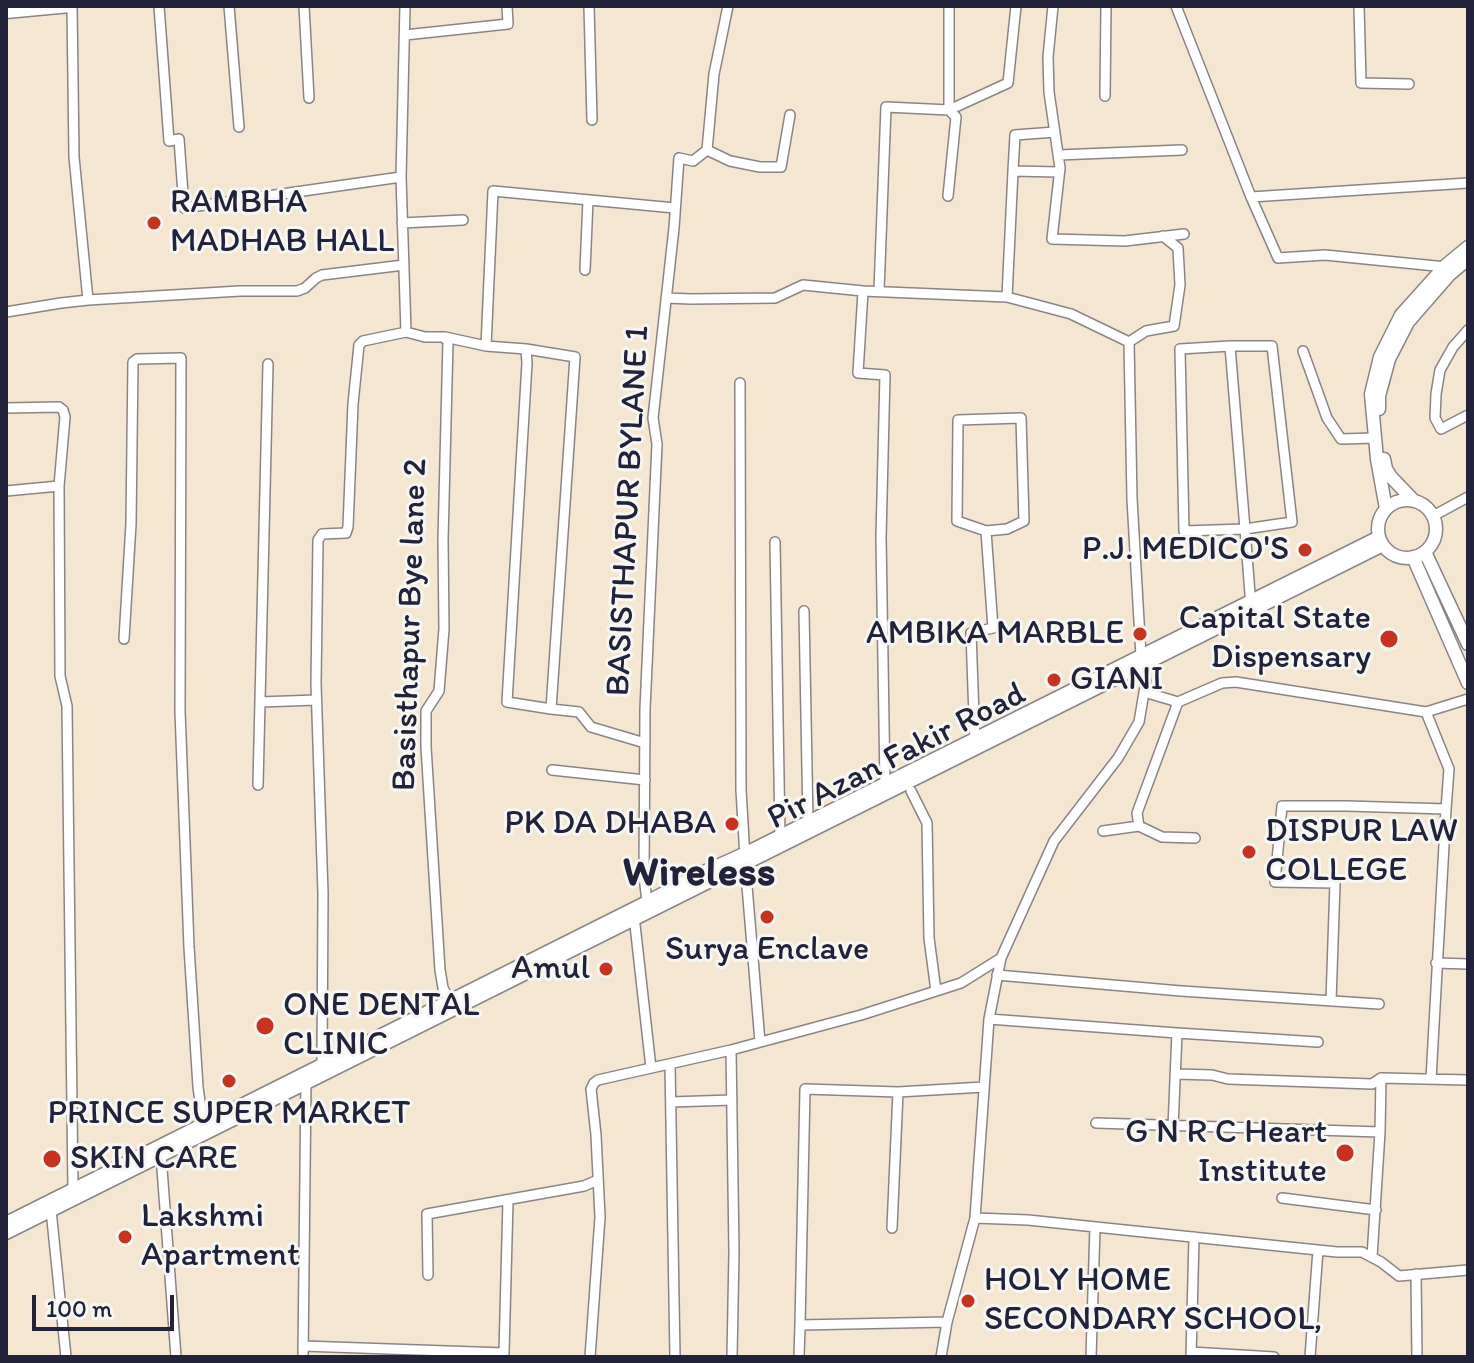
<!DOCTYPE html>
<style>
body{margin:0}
#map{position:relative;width:1474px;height:1363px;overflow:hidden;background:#f4e6d1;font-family:Itim,sans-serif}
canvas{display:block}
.frame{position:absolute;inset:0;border:8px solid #22223b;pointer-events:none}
.scale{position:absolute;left:32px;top:1295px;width:142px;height:36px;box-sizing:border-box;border:4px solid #22223b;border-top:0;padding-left:10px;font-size:24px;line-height:28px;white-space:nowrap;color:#22223b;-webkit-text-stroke:6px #f6f6f2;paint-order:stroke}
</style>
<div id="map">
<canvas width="1474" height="1363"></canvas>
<div class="frame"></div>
<div class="scale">100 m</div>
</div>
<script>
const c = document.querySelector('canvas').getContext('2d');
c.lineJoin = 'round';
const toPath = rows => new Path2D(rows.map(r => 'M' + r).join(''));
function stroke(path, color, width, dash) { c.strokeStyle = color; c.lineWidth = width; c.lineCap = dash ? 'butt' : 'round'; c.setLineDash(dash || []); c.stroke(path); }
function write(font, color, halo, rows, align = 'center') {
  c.font = font + ' Itim,sans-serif'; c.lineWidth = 6; c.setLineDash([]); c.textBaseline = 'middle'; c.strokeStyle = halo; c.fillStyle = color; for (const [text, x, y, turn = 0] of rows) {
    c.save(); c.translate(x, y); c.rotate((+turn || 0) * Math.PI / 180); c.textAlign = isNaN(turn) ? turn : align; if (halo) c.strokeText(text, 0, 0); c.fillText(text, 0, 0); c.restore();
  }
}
const minor = toPath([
 [72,6,74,157,88,300],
 [159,6,169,141,179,139,184,208,401,177],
 [229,6,239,127],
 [304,6,309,98],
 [589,6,592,120],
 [1053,6,1048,57,1049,92,1060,168,1052,239,1125,241,1184,234],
 [1176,6,1251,197,1278,258,1325,255,1446,267],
 [1359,6,1361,83,1409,84],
 [405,35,508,24,507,6],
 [1105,96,1106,6],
 [707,150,730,161,760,167,781,167,790,115],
 [1058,155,1182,150],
 [1013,171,1015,135,1055,132],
 [948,196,956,117,949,110,1008,83,1016,6],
 [1251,197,1468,183],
 [402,223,463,220],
 [585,270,588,200],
 [863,291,858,373,885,375,881,537,885,784],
 [879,291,886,107,949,110,949,6],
 [1007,297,1013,171,1059,172],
 [666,298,691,299,775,298,803,285,863,291,1007,297,1071,314,1129,342],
 [6,312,61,303,88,300,240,291,297,291,305,288,316,278,322,275,404,265],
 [1468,330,1453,347,1440,370,1436,394,1435,418,1441,429,1468,415],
 [406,332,425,337,443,337,448,341,443,540,444,629,439,691,426,711,426,747,440,970,443,988,450,1001],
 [445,337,486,346,493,191,675,208],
 [1129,342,1132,499,1141,656],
 [1129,342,1146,331,1174,326,1180,285,1178,248,1163,236],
 [486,346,526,349],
 [1230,346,1272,346,1292,522,1245,529,1184,531,1180,349,1230,346,1245,529,1250,594,1251,601],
 [1303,351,1327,418,1341,439,1375,438],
 [740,383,741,790,746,874,760,1042],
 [6,408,59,407,63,410,65,417,59,486],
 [1021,418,1024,521,1007,529,986,531,957,521,958,420,1021,418],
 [6,491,59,486,60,676,67,706,73,1189],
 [1433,516,1468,497],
 [775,542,780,836],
 [804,611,808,822],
 [124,639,131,524,133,362,137,359,181,358,180,711,189,947,198,1087,203,1124,206,1129],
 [1144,692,1178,702,1222,683,1236,682,1426,712],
 [260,702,316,700],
 [1178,702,1137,813,1139,826,1162,837,1195,838],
 [551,709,575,357,526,349,527,363,507,702,551,709,579,712,591,727,645,743],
 [975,745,971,633,993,628,986,531],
 [552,770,645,780],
 [258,785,268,364],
 [911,791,927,823,929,938,936,991],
 [1103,831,1139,826],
 [647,902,644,876,645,709,657,444,653,418,674,228,679,158,693,161,707,150,714,74,728,6],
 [634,916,651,1068],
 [1436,963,1468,964],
 [997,975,1181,991,1379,1004],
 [1331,1001,1335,883,1275,882,1282,806,1347,806,1446,809,1449,769,1426,712,1468,699],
 [989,1019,1177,1033,1318,1042],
 [731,1050,734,1252,732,1357],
 [670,1064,675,1357],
 [322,1065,323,893,316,684,318,540,322,534,346,533,348,527,353,404,359,345,363,341,406,332,401,177,405,6],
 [1175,1074,1212,1075,1228,1079,1372,1084,1381,1078,1468,1080],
 [1431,1079,1446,809],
 [671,1102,732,1100],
 [1096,1123,1380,1132],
 [1173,1127,1177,1033],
 [161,1155,176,1357],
 [1282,1198,1376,1210],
 [51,1210,66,1357],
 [975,1218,1028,1220,1337,1252,1362,1252,1381,1262,1399,1276,1468,1270],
 [892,1228,898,1092],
 [1372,1257,1380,1132,1381,1078],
 [1416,1274,1417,1357],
 [428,1275,427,1214,584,1186,598,1180],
 [947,1322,800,1325,805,1089,898,1092,984,1087],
 [303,1346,504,1353,508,1200],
 [1191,1352,1274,1357],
 [303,1357,306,1080],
 [590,1357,600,1217,596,1135,591,1089,594,1083,598,1080,731,1050,861,1015,961,983,1001,958],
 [799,1357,800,1325],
 [941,1357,947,1322,975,1218,989,1019,1001,958,1054,841,1118,758,1139,722,1146,681,1140,666],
 [1091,1357,1095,1227],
 [1191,1357,1194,1237],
 [1310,1357,1318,1250]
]);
const major = toPath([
 [6,12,70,6],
 [1379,409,1379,396,1389,359,1408,322,1449,275,1468,259],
 [1384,459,1386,469,1391,477,1414,501],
 '1378 529a29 29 0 1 1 58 0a29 29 0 1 1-58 0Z',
 [1386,509,1377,459,1371,394,1380,357,1401,315,1445,266,1468,247],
 [1425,552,1468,644],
 [1413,557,1468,683],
 [6,1223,647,902,699,874,746,853,1379,537],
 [6,1233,1383,545]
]);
const markers = [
 [154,223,8,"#c8321e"],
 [1305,550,8,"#c8321e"],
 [1140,634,8,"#c8321e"],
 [1389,639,10,"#c8321e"],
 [1054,680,8,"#c8321e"],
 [732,824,8,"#c8321e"],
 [1249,852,8,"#c8321e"],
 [767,917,8,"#c8321e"],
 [606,969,8,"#c8321e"],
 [265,1026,10,"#c8321e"],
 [229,1081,8,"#c8321e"],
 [1345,1153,10,"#c8321e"],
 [52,1159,10,"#c8321e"],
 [125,1237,8,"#c8321e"],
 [968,1301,8,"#c8321e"]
];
const poiNames = [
 ["RAMBHA",170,203],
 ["MADHAB HALL",170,242],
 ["P.J. MEDICO'S",1289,550,"right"],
 ["Capital State",1371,619,"right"],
 ["Dispensary",1371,658,"right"],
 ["AMBIKA MARBLE",1124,634,"right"],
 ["GIANI",1070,680],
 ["PK DA DHABA",716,824,"right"],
 ["DISPUR LAW",1265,832],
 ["COLLEGE",1265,871],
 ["Surya Enclave",767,950,"center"],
 ["Amul",590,969,"right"],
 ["ONE DENTAL",283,1006],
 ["CLINIC",283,1045],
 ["PRINCE SUPER MARKET",229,1114,"center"],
 ["G N R C Heart",1327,1133,"right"],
 ["Institute",1327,1172,"right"],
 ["SKIN CARE",70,1159],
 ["Lakshmi",141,1217],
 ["Apartment",141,1256],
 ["HOLY HOME",984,1281],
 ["SECONDARY SCHOOL,",984,1320]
];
const streetNames = [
 ["BASISTHAPUR BYLANE 1",629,511,-87],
 ["Basisthapur Bye lane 2",411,625,-88],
 ["Pir Azan Fakir Road",897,757,-27]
];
const districtNames = [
 ["Wireless",699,874]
];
stroke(minor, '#8b8486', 12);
stroke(major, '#8b8486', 15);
stroke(minor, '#fff', 9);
stroke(major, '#fff', 12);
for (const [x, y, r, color] of markers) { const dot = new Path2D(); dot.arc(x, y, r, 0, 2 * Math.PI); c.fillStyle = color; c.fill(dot); stroke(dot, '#f6f6f2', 3); }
write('34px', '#22223b', '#f6f6f2', poiNames, 'left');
write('34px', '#22223b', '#f6f6f2', streetNames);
write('bold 42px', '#22223b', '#f6f6f2', districtNames);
</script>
